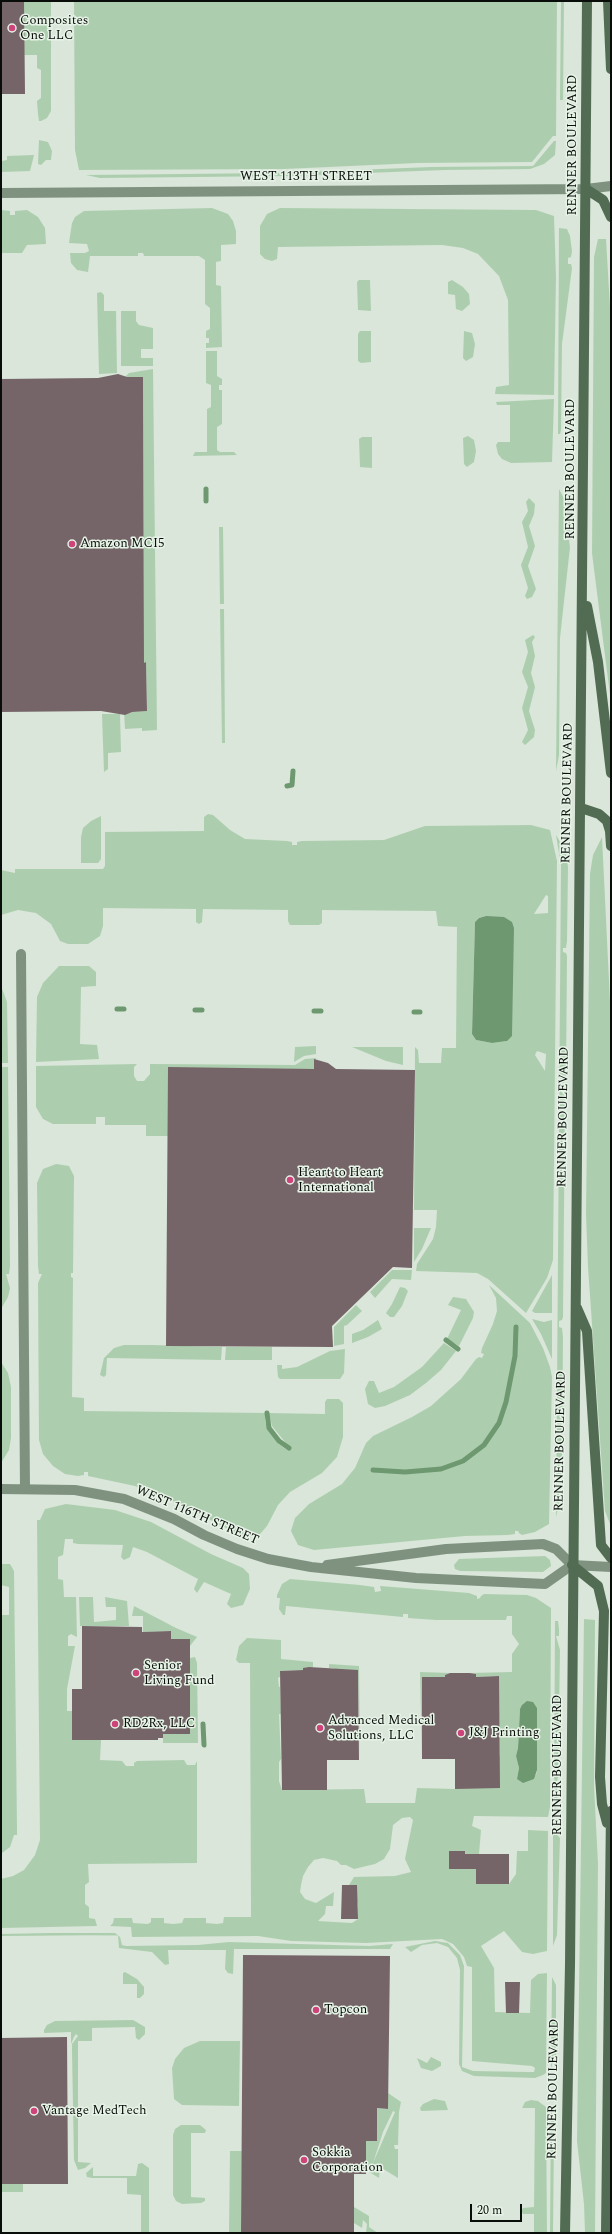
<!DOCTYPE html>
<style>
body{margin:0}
#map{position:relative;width:612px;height:2234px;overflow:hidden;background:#d9e6d9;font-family:Spectral,serif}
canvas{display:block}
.frame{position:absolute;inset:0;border:2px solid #090d09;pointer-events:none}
.scale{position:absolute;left:470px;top:2204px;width:52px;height:18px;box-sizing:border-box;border:2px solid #090d09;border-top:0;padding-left:5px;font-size:12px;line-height:14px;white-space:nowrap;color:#090d09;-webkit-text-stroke:3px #e6f3e6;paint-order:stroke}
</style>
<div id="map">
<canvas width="612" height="2234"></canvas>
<div class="frame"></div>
<div class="scale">20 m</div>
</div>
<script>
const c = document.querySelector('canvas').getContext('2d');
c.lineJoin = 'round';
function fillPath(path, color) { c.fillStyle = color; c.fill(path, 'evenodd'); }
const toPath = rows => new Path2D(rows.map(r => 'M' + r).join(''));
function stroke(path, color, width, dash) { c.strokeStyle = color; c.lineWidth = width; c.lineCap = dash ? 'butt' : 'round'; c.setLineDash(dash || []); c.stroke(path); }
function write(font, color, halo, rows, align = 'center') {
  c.font = font + ' Spectral,serif'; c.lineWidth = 3; c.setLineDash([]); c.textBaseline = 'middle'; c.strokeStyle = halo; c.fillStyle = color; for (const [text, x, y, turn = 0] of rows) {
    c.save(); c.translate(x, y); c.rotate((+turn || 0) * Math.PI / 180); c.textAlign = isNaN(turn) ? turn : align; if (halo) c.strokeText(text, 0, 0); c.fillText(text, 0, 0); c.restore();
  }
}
const green = toPath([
 [24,1,51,1,51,111,47,118,41,121,39,121,38,114,37,101,41,98,41,70,37,68,37,55,24,55],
 [74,1,557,1,556,136,553,136,532,162,417,163,284,169,79,170,75,150],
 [561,1,564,1,563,100,560,100],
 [39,140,48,142,52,151,51,160,46,160,41,165,38,164],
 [554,141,556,141,555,155,544,164,530,169,444,170,289,176,100,178,86,175,278,173,431,167,533,166],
 [34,155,30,171,1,172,1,156,2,161,7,160,7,156],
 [212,208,228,214,233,221,236,231,236,244,221,245,221,261,216,262,216,285,221,286,222,347,206,348,206,343,209,343,209,338,206,338,206,331,210,329,210,308,205,304,205,260,199,256,144,256,143,253,138,253,138,256,90,256,88,272,77,270,71,263,70,253,85,253,89,251,87,244,69,243,72,223,75,217,84,211],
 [280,208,536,210,554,216,556,277,554,395,495,394,496,387,509,385,508,300,499,276,478,254,463,248,442,245,278,247,277,259,272,261,265,259,260,254,260,226,267,214],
 [1,210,10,211,10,215,15,215,15,211,27,210,38,217,45,228,46,244,27,245,22,253,1,253],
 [559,228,567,229,570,236,572,251,571,257,568,258,568,264,571,264,572,268,562,344,561,430,560,434,558,434],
 [598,239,606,239,611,324,611,703,592,553,594,257],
 [359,280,370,280,371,311,358,310,357,282],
 [452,280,463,287,469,294,470,304,462,311,456,309,455,295,448,294,448,282],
 [101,292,104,295,104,311,116,311,117,373,99,374,97,293],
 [121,311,136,311,136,321,139,325,153,328,153,349,141,349,141,358,153,358,153,366,121,366],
 [360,331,371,331,371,362,361,363,358,361,358,334],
 [464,331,472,333,475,344,473,357,466,361,463,358],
 [206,351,217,351,217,376,222,379,222,385,219,385,219,390,222,390,222,424,217,427,217,450,220,452,234,452,237,455,193,456,195,452,207,452,207,409,211,407,211,385,206,383],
 [153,369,157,730,142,731,142,728,125,729,124,712,147,711,146,663,144,663,143,377,125,377,129,373],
 [554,399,552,462,511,463,502,459,498,454,496,445,498,442,510,442,510,405,497,405,496,402],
 [468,436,474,440,476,451,474,462,467,467,464,464,463,438],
 [362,437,372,437,372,468,360,467,359,439],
 [559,489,570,510,570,530,569,533,566,533,566,540,569,540,570,547,560,638,559,755,556,771],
 [529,498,535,504,534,514,529,526,535,546,528,566,536,589,532,597,527,599,525,596,528,588,521,565,528,547,522,522,528,511,526,502],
 [219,527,223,527,224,604,220,604],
 [220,609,224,609,225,743,222,743],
 [533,635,535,637,532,642,535,656,531,673,535,687,529,711,535,730,534,737,525,745,522,742,528,730,522,708,528,687,522,672,528,652,525,640],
 [102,714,120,714,121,752,108,753,108,769,104,772],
 [208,814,213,815,230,830,245,839,287,841,292,842,292,845,297,845,297,842,302,841,384,840,425,826,531,825,550,830,557,861,553,1260,547,1278,526,1313,488,1279,477,1273,416,1271,417,1264,433,1239,436,1227,437,1210,414,1210,415,1047,418,1050,419,1063,441,1063,442,1048,456,1048,457,927,438,926,436,911,322,910,322,923,319,925,290,925,288,921,288,910,203,909,202,922,199,924,196,922,196,909,103,908,103,926,100,936,88,944,68,944,60,941,51,924,36,913,18,910,1,915,1,870,15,873,15,869,103,869,105,866,105,832,204,831,204,817],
 [546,895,548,896,548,913,534,914],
 [486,916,507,1041,492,1043,476,1040,472,1034,475,922,479,918],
 [537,1051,546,1054,545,1071,535,1055],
 [101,816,101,859,98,863,81,863,81,837,83,828,91,821],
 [556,835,566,852,568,867,567,941,566,948,563,948,563,952,566,953,567,956,566,1075,564,1083,561,1083,561,1092,564,1093,565,1101,563,1317,562,1320,559,1321,559,1327,562,1328,563,1337,562,1474,560,1478,557,1478,557,1485,560,1485,561,1494,556,1517,561,865],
 [602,837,611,1022,610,1524,605,1511,588,1267,586,1214,590,874,593,855],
 [59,966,89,966,96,972,96,986,81,987,80,1044,97,1045,99,1059,36,1062,37,997,43,983],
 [1,986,7,1002,8,1063,1,1063],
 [316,1046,316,1054,304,1056,294,1062,295,1047],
 [352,1047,403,1047,403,1065,386,1061],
 [316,1058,316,1069,168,1136,146,1136,146,1125,105,1125,105,1117,96,1117,96,1124,53,1124,43,1119,36,1107,36,1066,137,1064,134,1067,134,1076,137,1081,144,1081,150,1074,150,1064,295,1065,305,1059],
 [1,1067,8,1067,10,1266,9,1274,6,1274,10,1288,8,1297,1,1309],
 [56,1164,69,1166,74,1176,73,1273,71,1273,71,1277,73,1278,72,1397,84,1398,84,1411,265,1413,265,1421,267,1428,279,1444,286,1449,289,1447,272,1426,269,1413,325,1414,325,1402,327,1399,339,1399,343,1403,343,1437,337,1457,322,1473,290,1492,278,1505,267,1526,260,1534,252,1537,240,1535,169,1499,135,1486,88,1476,88,1472,84,1472,84,1475,78,1476,65,1474,53,1466,43,1454,39,1440,38,1283,42,1274,39,1274,38,1266,37,1183,43,1169],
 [414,1228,431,1228,422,1249,414,1262],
 [392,1270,412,1270,411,1280,392,1279,375,1298,370,1292],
 [552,1275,552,1313,535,1313,532,1311],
 [489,1285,530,1323,543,1348,550,1367,552,1377,549,1524,535,1532,522,1535,519,1533,518,1531,515,1531,515,1534,508,1535,465,1536,314,1550,298,1545,291,1531,295,1518,309,1504,342,1484,355,1468,366,1443,373,1436,412,1417,431,1406,461,1379,476,1359,479,1357,482,1358,484,1354,481,1353,482,1348,493,1324,497,1311,496,1298],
 [400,1287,405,1288,408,1291,402,1306,394,1317,390,1317,386,1313,392,1304],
 [453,1297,466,1299,474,1312,473,1318,459,1346,447,1339,461,1310,448,1305],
 [356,1305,362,1311,347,1325,344,1326,344,1344,334,1346,334,1327],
 [532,1319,544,1322,552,1320,552,1359,541,1334],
 [378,1320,382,1329,368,1337,352,1343,352,1334,363,1330],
 [444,1343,456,1351,441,1370,426,1383,410,1395,385,1406,375,1408,368,1404,365,1389,369,1381,374,1381,379,1393,394,1387,422,1367],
 [153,1345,222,1347,221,1360,107,1358,106,1375,104,1377,100,1375,104,1358,114,1348,124,1345],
 [226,1347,272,1347,272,1360,225,1360],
 [345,1349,344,1373,340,1379,280,1379,278,1377,277,1365,282,1365,282,1369,297,1367,330,1351],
 [1,1362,8,1373,11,1387,11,1438,9,1450,1,1463],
 [66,1504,115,1510,151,1522,211,1554,243,1568,249,1574,250,1589,243,1605,231,1608,227,1604,231,1594,204,1582,197,1593,194,1589,198,1579,147,1552,133,1547,130,1557,124,1560,121,1557,123,1545,78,1544,73,1543,73,1539,65,1539,63,1555,58,1557,58,1579,63,1580,64,1597,76,1597,77,1637,71,1634,68,1636,68,1646,75,1646,67,1689,67,1711,72,1711,72,1740,101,1740,100,1760,122,1761,126,1766,134,1766,134,1763,137,1761,184,1760,187,1765,195,1765,197,1761,197,1863,88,1864,89,1882,85,1885,85,1904,89,1907,89,1918,95,1919,97,1926,1,1928,1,1879,13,1876,24,1870,35,1855,40,1840,37,1520,40,1520,45,1509],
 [545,1556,550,1560,551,1566,543,1572,460,1571,455,1569,454,1565,459,1559],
 [1,1564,10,1564,14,1571,17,1828,17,1835,14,1835,10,1847,2,1853,2,1615,9,1615,9,1587,1,1585],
 [290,1579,360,1585,374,1587,375,1592,381,1591,380,1586,469,1593,477,1596,477,1599,480,1598,481,1596,484,1594,527,1595,536,1598,551,1608,550,1807,548,1817,474,1816,472,1826,481,1830,479,1854,465,1854,465,1851,449,1851,449,1869,476,1869,509,1884,516,1874,517,1851,528,1851,528,1830,548,1831,547,1951,533,1954,522,1952,504,1931,481,1946,494,1968,495,2012,530,2013,531,1980,538,1974,547,1973,546,2065,546,2073,543,2075,535,2078,474,2076,462,2071,459,2064,460,1970,457,1958,448,1947,437,1943,422,1945,411,1952,405,1947,435,1941,448,1943,460,1955,464,1966,462,2067,473,2071,528,2072,534,2072,535,2068,532,2066,472,2061,472,1967,467,1966,464,1957,453,1944,442,1939,366,1943,291,1941,258,1936,132,1937,131,1927,110,1926,113,1923,114,1918,132,1918,133,1923,148,1924,151,1922,151,1918,164,1918,164,1923,173,1924,182,1923,184,1918,206,1918,206,1923,217,1924,223,1923,224,1917,251,1917,250,1663,239,1663,236,1660,239,1646,247,1638,281,1640,281,1659,313,1662,313,1667,303,1670,280,1671,280,1677,278,1678,279,1687,280,1687,281,1714,279,1714,281,1759,279,1762,279,1781,282,1790,364,1789,366,1803,415,1803,417,1788,455,1789,500,1755,498,1676,476,1677,476,1674,470,1673,512,1672,512,1654,519,1644,512,1634,512,1616,507,1616,506,1620,436,1620,408,1618,408,1614,403,1614,403,1617,286,1606,285,1615,283,1615,279,1609,280,1598,277,1598,277,1595,282,1584],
 [520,1709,537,1715,537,1770,536,1775,517,1779,519,1768,516,1756,518,1748],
 [410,1817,413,1820,405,1859,411,1872,395,1876,354,1877,349,1885,358,1904,358,1919,352,1923,318,1921,325,1914,326,1906,333,1906,334,1892,316,1903,305,1899,300,1892,301,1885,303,1876,308,1867,314,1860,323,1858,337,1861,341,1865,346,1865,354,1869,375,1864,384,1859,390,1849,393,1825,402,1818],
 [79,1597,93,1597,94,1622,116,1620,116,1607,106,1607,105,1597,127,1601,129,1626,80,1626],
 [134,1606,176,1628,197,1637,190,1646,190,1639,171,1639,171,1631,143,1632,143,1616,132,1616],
 [584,1619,595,1620,594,1786,598,1864,595,2233,585,2233,584,2204,577,2141],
 [555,1621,558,1621,559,1629,559,1636,556,1636,560,1650,558,1777,557,1781,554,1781,554,1788,557,1788,558,1805,554,1815],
 [195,1657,197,1663,198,1743,163,1743,163,1734,190,1734,190,1658],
 [329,1664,359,1666,360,1759,358,1670,334,1670,334,1668,329,1668],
 [420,1672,450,1673,445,1675,445,1677,422,1677,422,1758],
 [553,1831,560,1838,557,1935,553,1946],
 [51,1933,115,1933,120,1937,122,1945,126,1946,198,1945,229,1942,369,1946,393,1944,390,1949,234,1949,233,1974,228,1973,225,1969,226,1950,168,1950,169,1964,165,1965,152,1952,119,1948,118,1935,1,1936,1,1934],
 [125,1972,137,1979,144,1987,144,1994,140,1998,137,1998,137,1984,123,1984,123,1973],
 [552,1977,556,1985,556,2056,551,2068],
 [133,2020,145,2027,145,2034,139,2040,136,2038,135,2027,92,2028,92,2041,78,2041,78,2162,91,2163,85,2168,78,2170,74,2160,72,2051,72,2044,78,2036,76,2034,74,2037,71,2044,71,2032,44,2033,44,2030,47,2025,55,2021],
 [200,2041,240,2041,239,2106,182,2105,174,2099,172,2068,175,2059,184,2048],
 [431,2057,441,2062,441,2066,432,2071,421,2068,417,2058,427,2063],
 [388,2093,401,2102,399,2112,398,2145,394,2145,395,2149,398,2149,398,2178,380,2167,379,2178,366,2170,366,2141,377,2141,377,2108,388,2109],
 [393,2111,395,2112,373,2163,383,2132],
 [434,2099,445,2101,448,2110,421,2111,420,2108,423,2104],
 [531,2100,538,2101,546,2107,547,2233,534,2233,534,2214,523,2214,521,2211,523,2208,534,2207,535,2108,522,2108,525,2102],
 [551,2111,555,2124,552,2133,554,2134,553,2233,550,2233],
 [181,2125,200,2125,206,2130,205,2133,191,2133,191,2197,205,2198,205,2201,201,2203,182,2204,176,2201,173,2195,173,2135,175,2129],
 [230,2151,242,2151,241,2233,229,2233],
 [142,2163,149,2168,149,2233,141,2233,141,2195,127,2194,127,2178,92,2178,87,2177,86,2173,93,2167,93,2176,136,2176,138,2164],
 [1,2184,23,2184,23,2192,1,2192],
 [354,2207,369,2216,369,2227,378,2233,366,2233,367,2224,363,2220,362,2228,354,2223]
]);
const water = toPath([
 [486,916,504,917,512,922,514,928,512,1036,507,1041,492,1043,476,1040,472,1034,475,922,479,918],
 [527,1701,533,1702,537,1708,537,1770,534,1779,523,1783,517,1779,519,1768,516,1756,518,1748,520,1709,522,1705]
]);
const stream = toPath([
 [206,489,206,501],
 [287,786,292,785,293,771],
 [117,1009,124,1009],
 [195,1010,202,1010],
 [314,1011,321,1011],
 [414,1012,420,1012],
 [446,1340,458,1349],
 [267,1413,269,1428,279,1441,289,1448],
 [373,1470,405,1472,441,1469,463,1461,484,1445,499,1423,506,1402,515,1356,516,1327],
 [203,1724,204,1745]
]);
const building = toPath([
 [1,1,24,1,25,94,1,94],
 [118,374,127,377,143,377,144,663,146,662,147,711,132,712,125,715,101,711,1,712,1,379,98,378],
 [314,1059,328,1063,336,1069,415,1070,412,1268,393,1267,332,1326,333,1347,166,1346,168,1067,314,1069],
 [82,1626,142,1627,142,1632,171,1631,171,1639,190,1639,190,1734,163,1734,163,1738,158,1738,158,1740,72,1740,72,1689,82,1689],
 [309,1667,358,1670,359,1760,327,1760,327,1790,282,1790,280,1671,303,1670,303,1668],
 [450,1673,470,1673,476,1674,476,1677,499,1676,500,1788,455,1789,455,1759,422,1759,422,1677,445,1677,445,1675],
 [449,1851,465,1851,465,1854,509,1854,509,1884,476,1884,476,1869,449,1869],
 [342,1885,357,1885,358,1919,341,1919],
 [243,1955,390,1956,388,2109,377,2108,377,2141,366,2141,366,2174,354,2174,354,2233,241,2233],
 [505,1982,520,1982,519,2013,506,2013],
 [67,2037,68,2184,1,2184,1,2038]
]);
const street = toPath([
 [1,193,586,189,611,186],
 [21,954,25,1489],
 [1,1489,75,1490,124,1499,174,1519,204,1535,237,1549,268,1559,311,1567,416,1578,545,1584,572,1565,611,1567],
 [327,1565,446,1549,543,1544,556,1549,572,1565]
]);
const secondary = toPath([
 [608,1,611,69],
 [586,189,603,200,611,217],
 [587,606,598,662,611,773],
 [581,808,599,814,607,821,610,831,611,846],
 [577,1308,587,1331,601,1545,611,1558],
 [572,1565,598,1586,604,1611,600,1777,602,1804,607,1823],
 [565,2233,570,1964,587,1],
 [606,2233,611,1811]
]);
const markers = [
 [12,28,4,"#cd437a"],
 [72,544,4,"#cd437a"],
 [290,1180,4,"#cd437a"],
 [136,1673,4,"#cd437a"],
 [115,1724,4,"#cd437a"],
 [320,1728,4,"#cd437a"],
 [461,1733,4,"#cd437a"],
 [316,2010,4,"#cd437a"],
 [34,2111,4,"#cd437a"],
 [304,2160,4,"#cd437a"]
];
const poiNames = [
 ["Composites",20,21],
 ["One LLC",20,36],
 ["Amazon MCI5",80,544],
 ["Heart to Heart",298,1173],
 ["International",298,1188],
 ["Senior",144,1666],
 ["Living Fund",144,1681],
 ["Advanced Medical",328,1721],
 ["Solutions, LLC",328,1736],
 ["RD2Rx, LLC",123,1724],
 ["J&J Printing",469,1733],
 ["Topcon",324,2010],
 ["Vantage MedTech",42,2111],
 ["Sokkia",312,2153],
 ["Corporation",312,2168]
];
const streetNames = [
 ["RENNER BOULEVARD",573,145,-90],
 ["WEST 113TH STREET",306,177],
 ["RENNER BOULEVARD",571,469,-90],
 ["RENNER BOULEVARD",568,793,-89],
 ["RENNER BOULEVARD",564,1117,-89],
 ["RENNER BOULEVARD",561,1441,-89],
 ["WEST 116TH STREET",197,1516,23],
 ["RENNER BOULEVARD",558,1765,-90],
 ["RENNER BOULEVARD",554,2089,-89]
];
fillPath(green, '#adceae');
fillPath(water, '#6e9970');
stroke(stream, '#6e9970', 5);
fillPath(building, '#756569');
stroke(street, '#7f9280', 10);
stroke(secondary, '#516c52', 10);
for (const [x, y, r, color] of markers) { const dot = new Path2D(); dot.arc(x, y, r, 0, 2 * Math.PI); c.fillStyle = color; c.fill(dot); stroke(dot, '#e6f3e6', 1.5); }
write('13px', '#090d09', '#e6f3e6', poiNames, 'left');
write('13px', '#090d09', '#e6f3e6', streetNames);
</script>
